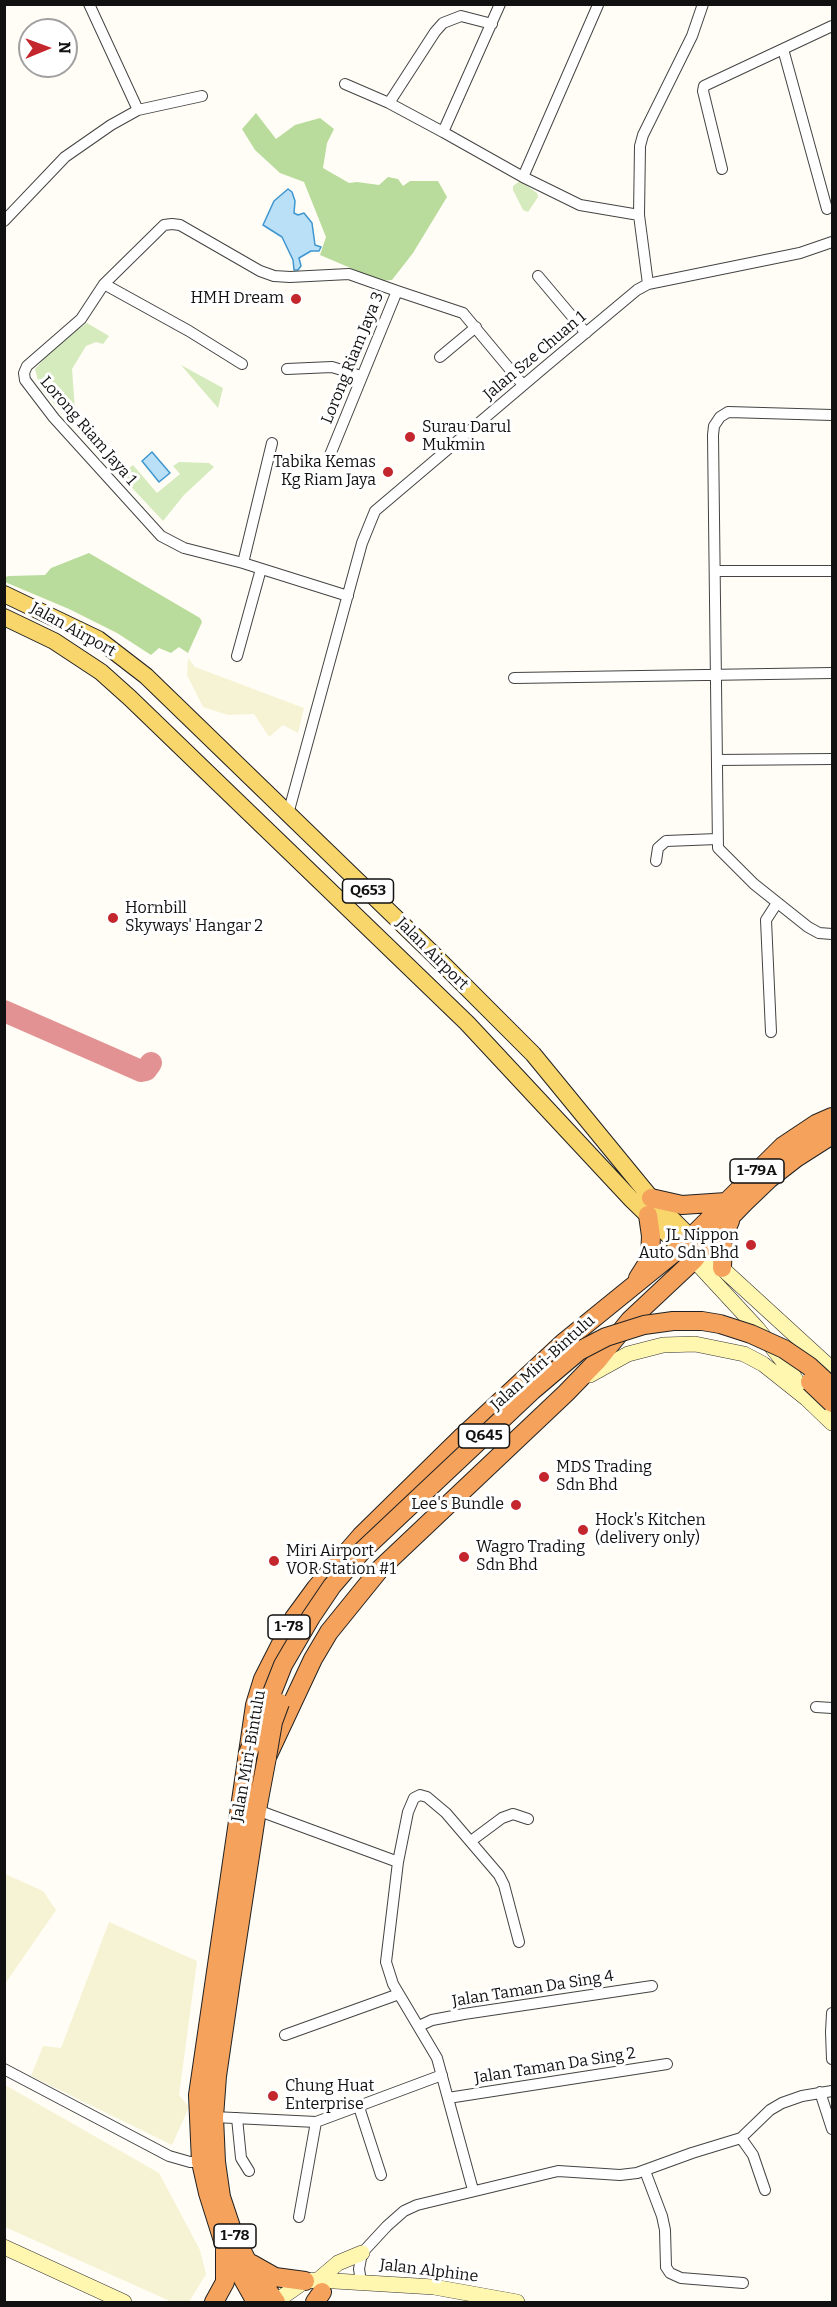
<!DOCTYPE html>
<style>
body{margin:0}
#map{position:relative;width:837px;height:2307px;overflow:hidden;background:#fffdf5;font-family:Bitter,serif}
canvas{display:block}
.frame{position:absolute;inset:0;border:6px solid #111;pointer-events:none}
.north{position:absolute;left:18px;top:18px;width:60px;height:60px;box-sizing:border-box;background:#fff;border:2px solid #a0a0a0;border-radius:50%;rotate:89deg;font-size:16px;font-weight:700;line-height:24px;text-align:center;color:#111}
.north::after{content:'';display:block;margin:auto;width:21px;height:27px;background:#c4262e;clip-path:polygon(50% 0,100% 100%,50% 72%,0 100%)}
</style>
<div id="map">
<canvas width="837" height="2307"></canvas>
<div class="frame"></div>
<div class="north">N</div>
</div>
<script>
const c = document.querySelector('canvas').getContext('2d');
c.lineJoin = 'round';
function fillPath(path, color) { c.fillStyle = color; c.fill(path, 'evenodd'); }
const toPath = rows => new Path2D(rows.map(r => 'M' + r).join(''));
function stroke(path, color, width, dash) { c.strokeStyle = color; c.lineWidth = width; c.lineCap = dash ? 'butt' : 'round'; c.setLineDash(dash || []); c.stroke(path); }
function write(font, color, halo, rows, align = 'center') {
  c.font = font + ' Bitter,serif'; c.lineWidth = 6; c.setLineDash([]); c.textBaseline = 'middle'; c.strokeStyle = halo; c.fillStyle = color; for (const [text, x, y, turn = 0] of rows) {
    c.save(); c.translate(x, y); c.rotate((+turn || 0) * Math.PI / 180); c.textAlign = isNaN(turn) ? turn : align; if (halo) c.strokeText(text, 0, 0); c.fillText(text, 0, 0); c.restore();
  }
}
const farmland = toPath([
 [188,658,195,667,304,708,298,733,283,725,269,737,254,714,228,715,203,707,187,675],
 [5,1874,43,1891,56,1910,5,1984],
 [109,1922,197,1961,179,2095,189,2107,172,2145,31,2076,43,2046,61,2048],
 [5,2085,159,2173,200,2250,206,2274,189,2302,172,2302,5,2227]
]);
const green = toPath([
 [520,181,537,193,538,197,528,212,523,210,513,190,513,186],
 [87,323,109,336,103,344,96,342,86,346,72,369,75,410,67,418,40,388,35,369,58,343],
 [181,365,223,388,218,408],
 [179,462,209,463,214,467,184,495,163,521,120,475,133,465,157,493,180,474,173,466]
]);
const forest = toPath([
 [256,113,276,139,295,125,320,118,334,129,327,143,323,168,349,183,357,182,379,185,388,177,398,179,403,186,410,181,438,181,447,197,413,253,392,280,381,281,320,255,326,237,304,182,280,173,255,150,242,129],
 [89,553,200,618,202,622,188,653,179,647,171,653,159,648,151,655,117,633,69,609,5,582,5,577,9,576,45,575,51,568]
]);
const water = toPath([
 [288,189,292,192,295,201,294,213,298,215,304,213,312,223,315,245,321,247,319,251,311,251,299,258,301,266,298,270,294,270,293,260,282,237,263,225,274,201,288,189],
 [152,452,170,473,159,482,142,461,152,452]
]);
const taxiway = toPath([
 [4,1011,141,1071,146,1070,151,1063]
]);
const street = toPath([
 [89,4,138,110],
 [500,4,443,132,523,177],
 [598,5,523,177,580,205,639,215],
 [783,49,827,209],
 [345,84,389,103,443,132],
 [389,103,435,32,443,23,461,16,492,24],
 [722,169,703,91,704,86,832,26],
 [4,221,65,157,111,125,138,110,202,96],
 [538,276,586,333],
 [104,284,189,331,242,364],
 [648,284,639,215,640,146,643,135,692,36,703,4],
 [440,357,476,327],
 [287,369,332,367,361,376],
 [832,415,728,412,720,417,714,426,713,435,718,848,754,884,808,927,819,933,832,934],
 [330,455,397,291,463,313,523,385],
 [243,563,272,443],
 [715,571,832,571],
 [348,596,243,563,184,548,161,536,54,418,25,380,24,373,27,366,81,319,104,284,164,225,172,224,180,225,260,271,274,276,290,277,349,274,397,291],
 [237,656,261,569],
 [514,678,832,673],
 [717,760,832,759],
 [288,814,362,543,375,511,546,366,637,290,648,284,800,253,832,242],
 [656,861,658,848,666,841,717,839],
 [771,1032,766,920,777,903],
 [816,1707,832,1708],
 [257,1810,398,1862],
 [471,1841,502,1818,513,1814,528,1819],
 [832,2013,831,2032,832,2059],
 [419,2026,432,2020,464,2014,652,1986],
 [285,2035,399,1994],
 [4,2069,169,2156,190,2162,206,2162],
 [820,2092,832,2129],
 [448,2098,667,2064],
 [358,2104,381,2175],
 [214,2117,316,2122,442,2075],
 [237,2118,241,2158,249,2171],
 [741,2138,753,2155,765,2190],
 [645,2171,662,2216,665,2230,666,2267,670,2273,681,2278,743,2283],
 [473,2190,437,2058,393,1984,386,1962,398,1862,408,1812,414,1798,420,1795,427,1797,446,1813,499,1875,504,1885,519,1942],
 [299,2217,316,2122],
 [361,2281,359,2269,362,2253,387,2226,404,2211,417,2205,558,2171,620,2175,637,2173,692,2153,741,2138,770,2110,782,2103,802,2096,832,2091]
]);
const secondary = toPath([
 [702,1250,832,1369],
 [694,1260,757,1328,790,1370,807,1399,832,1423],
 [590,1375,628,1354,663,1345,695,1344,744,1354,763,1364,807,1399],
 [4,2247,124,2302],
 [318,2280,338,2263,362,2253],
 [275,2302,305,2281,318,2280,434,2287,517,2302]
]);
const primary = toPath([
 [4,594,98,639,146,676,430,951,533,1054,651,1198,700,1247],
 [4,617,54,641,101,672,130,698,467,1023,632,1200,694,1260]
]);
const highway = toPath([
 [651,1198,682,1205,726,1202],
 [722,1268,723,1237,730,1221],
 [638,1278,650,1259,651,1236,648,1215],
 [252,2264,275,2277,305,2281],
 [214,2302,225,2282,225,2250],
 [256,2302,225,2247,208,2193,201,2162,198,2095,255,1705,263,1679,294,1618,316,1588,361,1536,463,1436,563,1343,680,1248,783,1146,816,1124,832,1117],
 [276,2302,247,2261,233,2233,221,2197,216,2162,214,2117,217,2076,231,1980,257,1810,267,1757,313,1659,329,1632,380,1569,566,1393,597,1361,630,1320,694,1260,710,1238,745,1202,769,1179,796,1158,832,1135],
 [315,2302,322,2292]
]);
const highwayBridge = toPath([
 [810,1382,832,1403],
 [247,1756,283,1665,311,1617,332,1586,362,1551,533,1390,579,1351,606,1337,644,1325,673,1321,702,1321,720,1324,751,1334,784,1349,809,1366,832,1387],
 [267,1757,273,1722,280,1703]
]);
const markers = [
 [296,299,6,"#c4262e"],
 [410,437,6,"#c4262e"],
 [388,472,6,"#c4262e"],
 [113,918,6,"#c4262e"],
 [751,1245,6,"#c4262e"],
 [544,1477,6,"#c4262e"],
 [516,1505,6,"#c4262e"],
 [583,1530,6,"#c4262e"],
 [464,1557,6,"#c4262e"],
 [274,1561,6,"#c4262e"],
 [273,2096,6,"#c4262e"]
];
const shields = [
 [368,891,51],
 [757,1171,54],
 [484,1436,51],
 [289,1627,42],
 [235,2236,42]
];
const shieldNames = [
 ["Q653",368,891],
 ["1-79A",757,1171],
 ["Q645",484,1436],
 ["1-78",289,1627],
 ["1-78",235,2236]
];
const poiNames = [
 ["HMH Dream",284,299,"right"],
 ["Surau Darul",422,428],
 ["Mukmin",422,446],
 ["Tabika Kemas",376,463,"right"],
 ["Kg Riam Jaya",376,481,"right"],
 ["Hornbill",125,909],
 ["Skyways' Hangar 2",125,927],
 ["JL Nippon",739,1236,"right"],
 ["Auto Sdn Bhd",739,1254,"right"],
 ["MDS Trading",556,1468],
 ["Sdn Bhd",556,1486],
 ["Lee's Bundle",504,1505,"right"],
 ["Hock's Kitchen",595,1521],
 ["(delivery only)",595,1539],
 ["Wagro Trading",476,1548],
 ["Sdn Bhd",476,1566],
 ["Miri Airport",286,1552],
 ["VOR Station #1",286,1570],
 ["Chung Huat",285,2087],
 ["Enterprise",285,2105]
];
const streetNames = [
 ["Jalan Sze Chuan 1",535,356,-40],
 ["Lorong Riam Jaya 3",353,358,-68],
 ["Lorong Riam Jaya 1",88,431,49],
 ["Jalan Airport",73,630,29],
 ["Jalan Airport",432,954,45],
 ["Jalan Miri-Bintulu",543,1363,-42],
 ["Jalan Miri-Bintulu",249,1756,-80],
 ["Jalan Taman Da Sing 4",533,1989,-9],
 ["Jalan Taman Da Sing 2",555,2066,-9],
 ["Jalan Alphine",429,2271,7]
];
fillPath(farmland, '#f6f3d4');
fillPath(green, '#d5ebbd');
fillPath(forest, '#b9dc9c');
fillPath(water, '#b9e0f7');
stroke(water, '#3f96cf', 1.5);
stroke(taxiway, '#e29292', 22);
stroke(street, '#444', 12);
stroke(secondary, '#333', 16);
stroke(primary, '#222', 18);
stroke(highway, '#222', 20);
stroke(street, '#fff', 10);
stroke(secondary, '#fff6b0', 15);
stroke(primary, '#f9d66b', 16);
stroke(highway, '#f5a25d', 18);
stroke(highwayBridge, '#222', 20, []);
stroke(highwayBridge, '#f5a25d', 18);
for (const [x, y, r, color] of markers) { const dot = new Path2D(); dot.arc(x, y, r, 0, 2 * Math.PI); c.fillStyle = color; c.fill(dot); stroke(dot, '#fff', 2); }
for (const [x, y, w] of shields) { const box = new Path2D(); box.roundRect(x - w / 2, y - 12, w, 24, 4.5); c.fillStyle = '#fff'; c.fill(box); stroke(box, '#111', 1.5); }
write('bold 15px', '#111', null, shieldNames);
write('16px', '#111', '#fff', poiNames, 'left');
write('16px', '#111', '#fff', streetNames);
</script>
